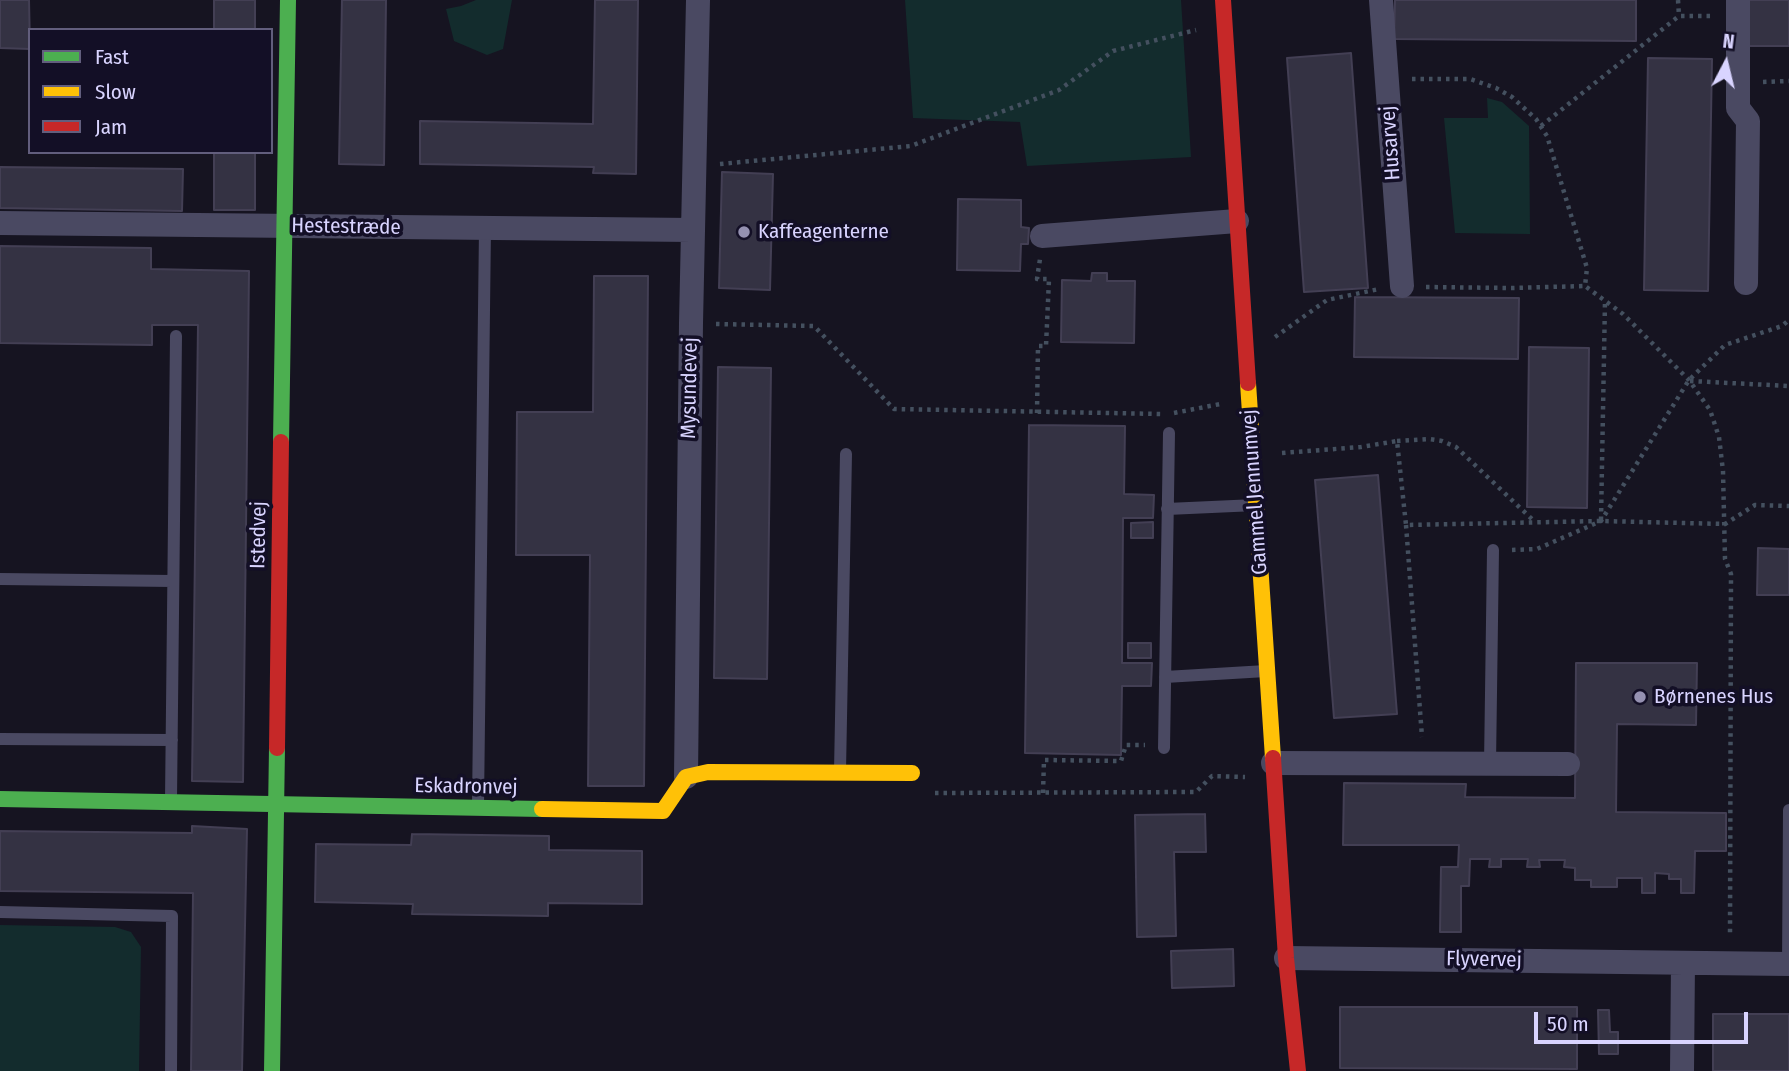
<!DOCTYPE html>
<meta charset="utf-8">
<style>
body{margin:0}
#map{position:relative;width:1789px;height:1071px;overflow:hidden;background:#161421;font-family:"Fira Sans Condensed",sans-serif}
canvas{display:block}
.legend{position:absolute;left:28px;top:28px;width:245px;height:126px;box-sizing:border-box;background:#130f26;border:2px solid #625e7d;margin:0;padding:9px 12px;list-style:none;font-size:21px;color:#d9d4ff}
.legend li{display:flex;align-items:center;gap:14px;height:35px}
.legend b{width:35px;border:2px solid #625e7d}
.north{position:absolute;left:1691px;top:28px;width:70px;height:70px;-webkit-text-stroke:5px #130f26;paint-order:stroke;rotate:7deg;font-size:19px;font-weight:700;line-height:28px;text-align:center;color:#d9d4ff}
.north::after{content:'';display:block;margin:auto;width:24px;height:32px;background:#d9d4ff;clip-path:polygon(50% 0,100% 100%,50% 72%,0 100%)}
.scale{position:absolute;left:1534px;top:1012px;width:214px;height:32px;box-sizing:border-box;border:4px solid #d9d4ff;border-top:0;padding-left:9px;font-size:21px;line-height:24px;white-space:nowrap;color:#d9d4ff;-webkit-text-stroke:5px #130f26;paint-order:stroke}
</style>
<div id="map">
<canvas width="1789" height="1071"></canvas>
<ul class="legend">
<li><b style="height:9px;background:#4caf50"></b>Fast</li>
<li><b style="height:9px;background:#ffc107"></b>Slow</li>
<li><b style="height:9px;background:#c62828"></b>Jam</li>
</ul>
<div class="north">N</div>
<div class="scale">50 m</div>
</div>
<script>
const c = document.querySelector('canvas').getContext('2d');
c.lineJoin = 'round';
function fillPath(path, color) { c.fillStyle = color; c.fill(path, 'evenodd'); }
const toPath = rows => new Path2D(rows.map(r => 'M' + r).join(''));
function stroke(path, color, width, dash) { c.strokeStyle = color; c.lineWidth = width; c.lineCap = dash ? 'butt' : 'round'; c.setLineDash(dash || []); c.stroke(path); }
function write(font, color, halo, rows, align = 'center') {
  c.font = font + ' "Fira Sans Condensed",sans-serif'; c.lineWidth = 7; c.setLineDash([]); c.textBaseline = 'middle'; c.strokeStyle = halo; c.fillStyle = color; for (const [text, x, y, turn = 0] of rows) {
    c.save(); c.translate(x, y); c.rotate((+turn || 0) * Math.PI / 180); c.textAlign = isNaN(turn) ? turn : align; if (halo) c.strokeText(text, 0, 0); c.fillText(text, 0, 0); c.restore();
  }
}
const green = toPath([
 [476,0,512,0,503,49,487,55,454,41,446,9,461,6],
 [905,0,1181,0,1191,157,1027,166,1020,122,913,118],
 [1487,98,1502,102,1529,126,1530,234,1455,233,1444,118,1488,118],
 [0,925,115,927,131,932,141,947,139,1071,0,1071]
]);
const building = toPath([
 [0,0,29,0,30,49,0,48,0,0],
 [214,0,255,0,255,30,214,30,214,0],
 [342,0,386,0,384,165,339,164,342,0],
 [595,0,638,0,636,174,593,173,594,167,420,164,420,121,593,124,595,0],
 [1395,0,1636,0,1636,41,1394,39,1395,0],
 [1744,0,1789,0,1789,46,1744,46,1744,0],
 [1351,53,1368,288,1304,292,1287,58,1351,53],
 [1648,58,1712,59,1708,291,1644,290,1648,58],
 [214,152,255,152,255,210,214,210,214,152],
 [0,167,183,169,182,211,0,208,0,167],
 [722,172,773,174,770,290,719,288,722,172],
 [958,199,1021,200,1021,227,1029,228,1028,244,1021,244,1020,271,957,270,958,199],
 [0,246,151,248,151,269,249,271,243,782,192,781,198,325,152,325,152,345,0,343,0,246],
 [1092,273,1107,273,1107,281,1135,281,1134,343,1061,342,1062,280,1091,281,1092,273],
 [594,276,648,276,644,786,588,786,590,555,516,555,517,412,593,412,594,276],
 [1355,297,1519,298,1518,359,1354,357,1355,297],
 [1529,347,1589,348,1587,508,1527,507,1529,347],
 [718,367,771,368,767,679,714,678,718,367],
 [1029,425,1125,426,1124,494,1154,495,1153,518,1123,518,1122,663,1152,663,1151,686,1122,686,1121,755,1025,753,1029,425],
 [1378,475,1397,714,1334,718,1315,480,1378,475],
 [1153,522,1153,538,1131,538,1131,523,1153,522],
 [1758,548,1789,549,1789,595,1757,595,1758,548],
 [1128,643,1151,643,1151,658,1128,658,1128,643],
 [1576,663,1697,663,1696,725,1617,724,1616,812,1726,813,1726,851,1695,851,1694,893,1681,893,1681,879,1669,879,1669,874,1655,873,1655,893,1642,893,1642,878,1617,878,1617,887,1591,887,1591,880,1575,880,1575,868,1564,867,1565,860,1539,860,1540,867,1527,867,1528,859,1501,859,1501,867,1489,867,1490,859,1470,859,1469,886,1461,886,1461,932,1440,932,1441,867,1458,867,1459,845,1343,845,1344,783,1466,784,1465,797,1575,798,1576,663],
 [1205,814,1206,852,1174,852,1176,936,1137,937,1135,815,1205,814],
 [192,826,247,829,242,1071,191,1071,193,893,0,891,0,831,192,833,192,826],
 [412,834,549,836,549,850,642,851,642,904,548,903,548,916,412,914,413,904,315,902,316,844,411,845,412,834],
 [1233,949,1234,986,1172,988,1171,951,1233,949],
 [1340,1007,1577,1007,1577,1069,1340,1068,1340,1007],
 [1598,1010,1609,1010,1610,1032,1618,1032,1618,1054,1599,1054,1598,1010],
 [1713,1014,1789,1014,1789,1071,1713,1071,1713,1014]
]);
const path = toPath([
 [1678,0,1679,16],
 [1412,79,1470,79,1496,88,1512,97,1536,119,1547,136,1587,268,1585,286,1623,314,1689,380,1710,410,1719,437,1723,471,1725,559,1731,574,1730,937],
 [1763,82,1789,81],
 [1541,126,1679,16,1712,16],
 [720,164,911,146,1059,90,1113,51,1196,30],
 [1426,287,1512,288,1585,286],
 [716,324,814,326,894,409,1162,414],
 [1275,337,1327,300,1379,289],
 [1690,381,1789,386],
 [1037,413,1038,346,1046,346,1049,279,1037,279,1040,259],
 [1174,413,1220,404],
 [1397,441,1429,439,1442,441,1456,447,1535,522],
 [1282,453,1361,447,1397,441,1406,525,1601,521,1725,524,1755,505,1789,506],
 [1601,520,1605,301],
 [1406,525,1422,737],
 [1512,550,1537,549,1601,521,1689,380,1725,345,1782,326,1789,320],
 [935,793,1196,792,1212,776,1245,777],
 [1043,793,1044,760,1121,761,1126,745,1145,745]
]);
const lane = toPath([
 [1167,509,1256,505],
 [0,579,173,581],
 [1165,677,1266,671],
 [0,739,172,740],
 [1164,748,1169,433],
 [1490,764,1493,550],
 [840,771,846,454],
 [171,799,176,336],
 [478,804,485,228],
 [0,912,172,916,171,1071],
 [1788,964,1789,810]
]);
const street = toPath([
 [1381,0,1402,286],
 [1738,0,1738,108,1748,121,1746,283],
 [0,223,692,230],
 [1042,236,1237,221],
 [1273,763,1568,764],
 [686,777,691,323,698,0],
 [1286,958,1789,964],
 [1682,1071,1683,963]
]);
const fast = toPath([
 [281,442,288,0],
 [0,799,542,809],
 [272,1071,277,748]
]);
const slow = toPath([
 [1248,383,1273,758],
 [542,809,663,811,686,777,708,772,912,773]
]);
const jam = toPath([
 [1223,0,1248,383],
 [277,748,281,442],
 [1273,758,1286,958,1298,1071]
]);
const markers = [
 [744,232,7,"#9591b1"],
 [1640,697,7,"#9591b1"]
];
const streetNames = [
 ["Husarvej",1391,143,-94],
 ["Hestestræde",346,227,1],
 ["Mysundevej",690,388,-89],
 ["Gammel Jennumvej",1255,492,-94],
 ["Istedvej",259,535,-89],
 ["Eskadronvej",466,787,1],
 ["Flyvervej",1484,960,1]
];
const poiNames = [
 ["Kaffeagenterne",758,232],
 ["Børnenes Hus",1654,697]
];
fillPath(green, '#132c2d');
fillPath(building, '#343243');
stroke(building, '#433f54', 2);
stroke(path, '#44505f', 4.5, [3.5, 5]);
stroke(lane, '#4a4962', 12);
stroke(street, '#4a4962', 24);
stroke(fast, '#4caf50', 16);
stroke(slow, '#ffc107', 16);
stroke(jam, '#c62828', 16);
for (const [x, y, r, color] of markers) { const dot = new Path2D(); dot.arc(x, y, r, 0, 2 * Math.PI); c.fillStyle = color; c.fill(dot); stroke(dot, '#130f26', 2.5); }
write('21px', '#d9d4ff', '#130f26', streetNames);
write('21px', '#d9d4ff', '#130f26', poiNames, 'left');
</script>
